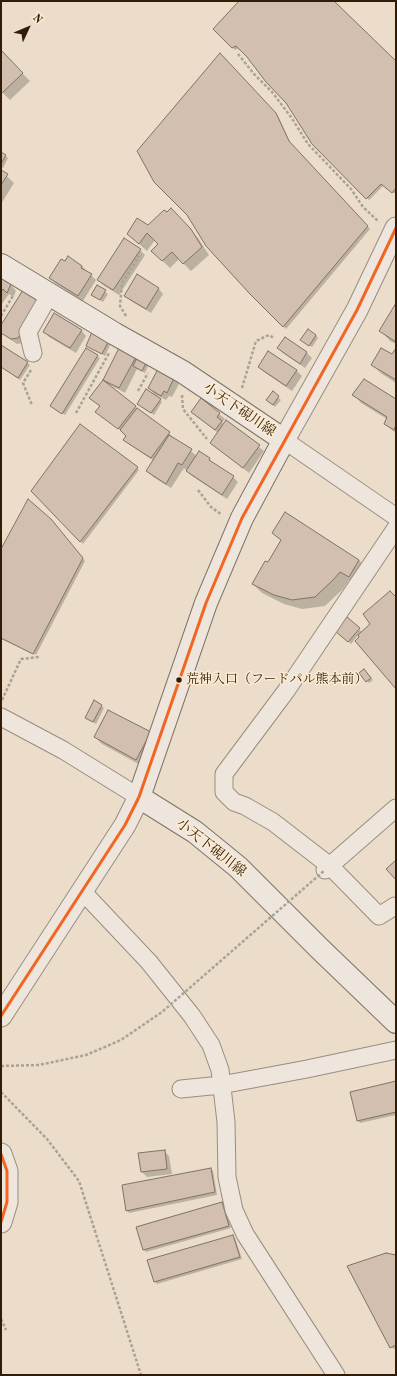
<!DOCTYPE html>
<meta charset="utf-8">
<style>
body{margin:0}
#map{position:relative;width:397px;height:1376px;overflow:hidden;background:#ebddc9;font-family:"Old Standard TT",serif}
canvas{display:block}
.frame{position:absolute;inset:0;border:2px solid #331c06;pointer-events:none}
.north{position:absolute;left:8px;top:8px;width:40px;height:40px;-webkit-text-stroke:3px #fbebd3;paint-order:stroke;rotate:46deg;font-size:11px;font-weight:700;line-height:16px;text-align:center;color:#331c06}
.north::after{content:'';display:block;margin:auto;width:14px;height:18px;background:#331c06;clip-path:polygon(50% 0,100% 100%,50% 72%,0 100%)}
</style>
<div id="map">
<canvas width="397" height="1376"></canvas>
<div class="frame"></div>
<div class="north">N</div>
</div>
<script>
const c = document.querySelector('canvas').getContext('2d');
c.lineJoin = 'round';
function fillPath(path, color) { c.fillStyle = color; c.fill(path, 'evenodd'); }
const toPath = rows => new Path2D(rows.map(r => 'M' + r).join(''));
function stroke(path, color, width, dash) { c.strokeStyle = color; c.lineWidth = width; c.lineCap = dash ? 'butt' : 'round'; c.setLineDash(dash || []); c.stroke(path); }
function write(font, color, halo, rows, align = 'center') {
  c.font = font + ' "Old Standard TT","Noto Serif JP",serif'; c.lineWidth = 3; c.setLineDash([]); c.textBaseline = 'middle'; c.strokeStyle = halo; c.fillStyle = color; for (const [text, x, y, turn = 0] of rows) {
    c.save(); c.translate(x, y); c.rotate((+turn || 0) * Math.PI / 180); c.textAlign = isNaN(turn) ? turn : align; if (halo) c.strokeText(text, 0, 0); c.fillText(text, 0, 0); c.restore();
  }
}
const shadow = toPath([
 [240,1,333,1,396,63,396,193,395,194,384,185,369,200,313,143,287,103,248,57,239,48,235,50,214,29],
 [1,52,30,81,10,100,1,91],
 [220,54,278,116,291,144,370,229,286,329,250,293,188,214],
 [1,153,8,158,3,168,1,166],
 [1,171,14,183,1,204],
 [179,217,198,238,209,255,191,271,179,259,170,268,152,251,159,244,155,240,147,251,128,234,148,226],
 [140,250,145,255,119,295,103,285,98,279],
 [68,257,82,266,96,280,83,301,55,283,50,278],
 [1,279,11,285,16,291,13,297,9,294,1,305],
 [97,286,108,294,103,302,92,295],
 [158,288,163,294,151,313,131,301,126,295],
 [396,305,396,344,390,341,381,331],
 [45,306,23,343,17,344,1,333,1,327],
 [81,330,86,336,76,353,49,337,44,331],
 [93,333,111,343,105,356,87,346],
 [316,335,318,338,312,347,304,342],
 [285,338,307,353,312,358,305,368,283,353,278,348],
 [1,346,30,365,20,380,1,367],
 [396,350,396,383,382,374,372,365,393,356],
 [269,352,297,371,302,376,292,391,264,372,259,367],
 [97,356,100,358,65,415,54,408],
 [135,358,137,360,149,364,145,373,137,369,125,393,110,385,104,380],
 [174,379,179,384,172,397,169,396,166,400,154,394,149,388],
 [103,382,197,456,209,459,214,464,233,477,238,482,227,499,192,476,184,468,171,488,153,477,148,471,154,461,130,445,125,440,128,436,102,417,101,407,96,403],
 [273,393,281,400,275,407,267,400],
 [354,395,396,400,396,433,385,424,387,419,361,403],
 [160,400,162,402,154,415,138,404],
 [202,400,225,419,222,423,224,425,227,422,264,451,249,473,211,443,218,433,192,412],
 [137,468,139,470,83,544,32,490],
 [53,523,85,561,36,655,1,639,1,551],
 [274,533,359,560,368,570,359,585,349,580,343,589,325,606,302,609,284,604,262,593,253,584,268,564,282,541],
 [396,598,396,687,359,634,351,644,339,633,347,619,362,632],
 [367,672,373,680,369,683,367,681],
 [101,706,104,708,96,724,89,720],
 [150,733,144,767,102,744,95,737],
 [396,1082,396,1115,360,1123,358,1120],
 [164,1151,169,1156,172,1174,147,1177,142,1172],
 [211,1169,213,1171,217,1195,129,1213,127,1210],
 [221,1203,224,1206,231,1228,146,1252,144,1250,137,1227],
 [233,1236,235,1238,242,1259,157,1284,155,1282,149,1261],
 [396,1256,396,1348,394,1349,391,1347]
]);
const building = toPath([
 [239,1,334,1,396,61,396,188,392,193,381,184,366,199,312,144,286,103,266,82,247,57,236,46,232,48,213,29,239,1],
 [1,50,23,73,2,93,1,92,1,50],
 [220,53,276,113,289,141,368,226,283,327,249,293,206,246,187,215,154,182,137,151,220,53],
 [1,152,6,155,1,164,1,152],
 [1,170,8,174,1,185,1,170],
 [171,208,191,229,202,247,183,264,172,252,162,261,151,251,158,244,147,233,139,244,127,234,137,218,148,225,164,210,167,212,171,208],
 [124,238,141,249,113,290,97,280,124,238],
 [68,256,82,266,81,268,92,274,78,296,49,278,61,259,65,261,68,256],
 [137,274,159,288,146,309,124,296,137,274],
 [1,278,11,284,7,293,3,289,1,292,1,278],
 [97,285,106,290,100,300,91,295,97,285],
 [23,290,40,300,18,338,11,339,1,333,1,325,23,290],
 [396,303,396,342,379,331,396,303],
 [54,313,82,330,70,348,43,332,54,313],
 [308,329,316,335,309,346,300,340,308,329],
 [92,332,109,340,102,354,86,346,92,332],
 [285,337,307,352,300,364,277,348,285,337],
 [1,345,28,362,18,378,1,367,1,345],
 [86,348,98,355,62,414,50,406,86,348],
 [119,348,136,357,119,388,103,380,119,348],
 [381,348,392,354,396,348,396,380,371,365,381,348],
 [268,351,297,370,286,386,258,367,268,351],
 [138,356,147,361,142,371,133,366,138,356],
 [158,369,174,378,167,393,164,391,161,396,148,388,158,369],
 [364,379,396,399,396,425,394,430,384,424,387,417,352,395,364,379],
 [103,380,136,406,118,429,95,412,100,406,89,398,103,380],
 [146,389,161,399,151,413,137,404,146,389],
 [273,391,279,396,273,405,266,400,273,391],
 [201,398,220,413,217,417,222,421,215,430,191,412,201,398],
 [137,408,170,432,151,458,123,440,126,436,120,430,137,408],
 [226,420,260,445,243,468,210,443,226,420],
 [80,424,138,467,80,542,31,491,80,424],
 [169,435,192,449,182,465,178,463,166,484,146,471,169,435],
 [199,451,210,458,209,460,234,476,222,495,186,471,199,451],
 [28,499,51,519,83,558,33,654,1,638,1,549,28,499],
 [285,512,359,560,349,577,340,572,333,580,315,597,292,600,274,595,252,584,265,561,268,562,281,540,272,533,285,512],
 [390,591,396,597,396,689,355,641,359,637,358,635,370,624,363,614,390,591],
 [347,617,360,628,348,642,335,631,347,617],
 [364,669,371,678,366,682,359,673,364,669],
 [94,700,102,705,93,722,85,718,94,700],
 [108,710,151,732,136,760,94,737,108,710],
 [396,860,396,880,386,869,396,860],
 [396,1081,396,1112,357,1121,350,1092,396,1081],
 [165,1150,167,1169,141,1172,138,1153,165,1150],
 [211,1168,215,1192,126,1211,122,1185,211,1168],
 [222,1202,229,1226,143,1250,136,1227,222,1202],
 [233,1235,240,1257,154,1282,147,1260,233,1235],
 [386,1253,396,1255,396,1345,390,1348,347,1266,386,1253]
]);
const path = toPath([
 [238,54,254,74,272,92,291,117,308,144,351,189,363,207,379,222],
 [1,316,14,294],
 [126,316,120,306,122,283,139,256],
 [31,370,23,383,32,405],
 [242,388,256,341,269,335,274,338],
 [138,391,148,373],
 [182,395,183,409,207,439],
 [76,413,109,353],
 [198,490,211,507,222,515],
 [2,700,21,659,39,657],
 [1,1092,47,1139,79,1181,141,1375],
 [1,1319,6,1330]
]);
const minor = toPath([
 [33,353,28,332,50,294],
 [284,440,396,517],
 [1,717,63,750,139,797],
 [325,870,396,808],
 [82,891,149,962,192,1016,211,1045,220,1070,226,1122,227,1177,234,1210,245,1234,336,1375],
 [395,906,379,916,330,866,273,822,245,806,234,802,224,792,224,774,286,691,396,528],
 [181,1089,221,1085,307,1069,396,1050]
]);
const tertiary = toPath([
 [284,440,357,310,396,228],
 [1,1016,125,825,139,797],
 [1,1154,7,1171,7,1202,1,1222]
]);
const secondary = toPath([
 [1,265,115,334,183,372,284,440,242,518,206,603,139,797,195,832,238,867,319,948,396,1022]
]);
const pathBridge = toPath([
 [1,1066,39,1065,86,1055,121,1040,162,1012,325,870]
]);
const bus1 = toPath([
 [1,1016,125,825,139,797,206,603,242,518,357,310,396,228],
 [1,1154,7,1171,7,1202,1,1222]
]);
const markers = [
 [179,680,3.5,"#331c06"]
];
const busNames = [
 ["荒神入口（フードパル熊本前）",186,680]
];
const streetNames = [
 ["小天下硯川線",239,410,34],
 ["小天下硯川線",211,848,38]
];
fillPath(shadow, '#0003');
fillPath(building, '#d2bfb0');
stroke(building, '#7e7366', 1);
stroke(minor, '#988d7f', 19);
stroke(tertiary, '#988d7f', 23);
stroke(secondary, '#7e7366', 24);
stroke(path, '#a9a298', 2.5, [3, 2]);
stroke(minor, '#eee6dd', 17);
stroke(tertiary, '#eee6dd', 21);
stroke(secondary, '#eee6dd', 22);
stroke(pathBridge, '#a9a298', 2.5, [3, 2]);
stroke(bus1, '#f26522', 3);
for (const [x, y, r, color] of markers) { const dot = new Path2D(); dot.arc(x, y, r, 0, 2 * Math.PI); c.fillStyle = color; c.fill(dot); stroke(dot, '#fbebd3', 1.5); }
write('13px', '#331c06', '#fbebd3', busNames, 'left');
write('14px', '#331c06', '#fbebd3', streetNames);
</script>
